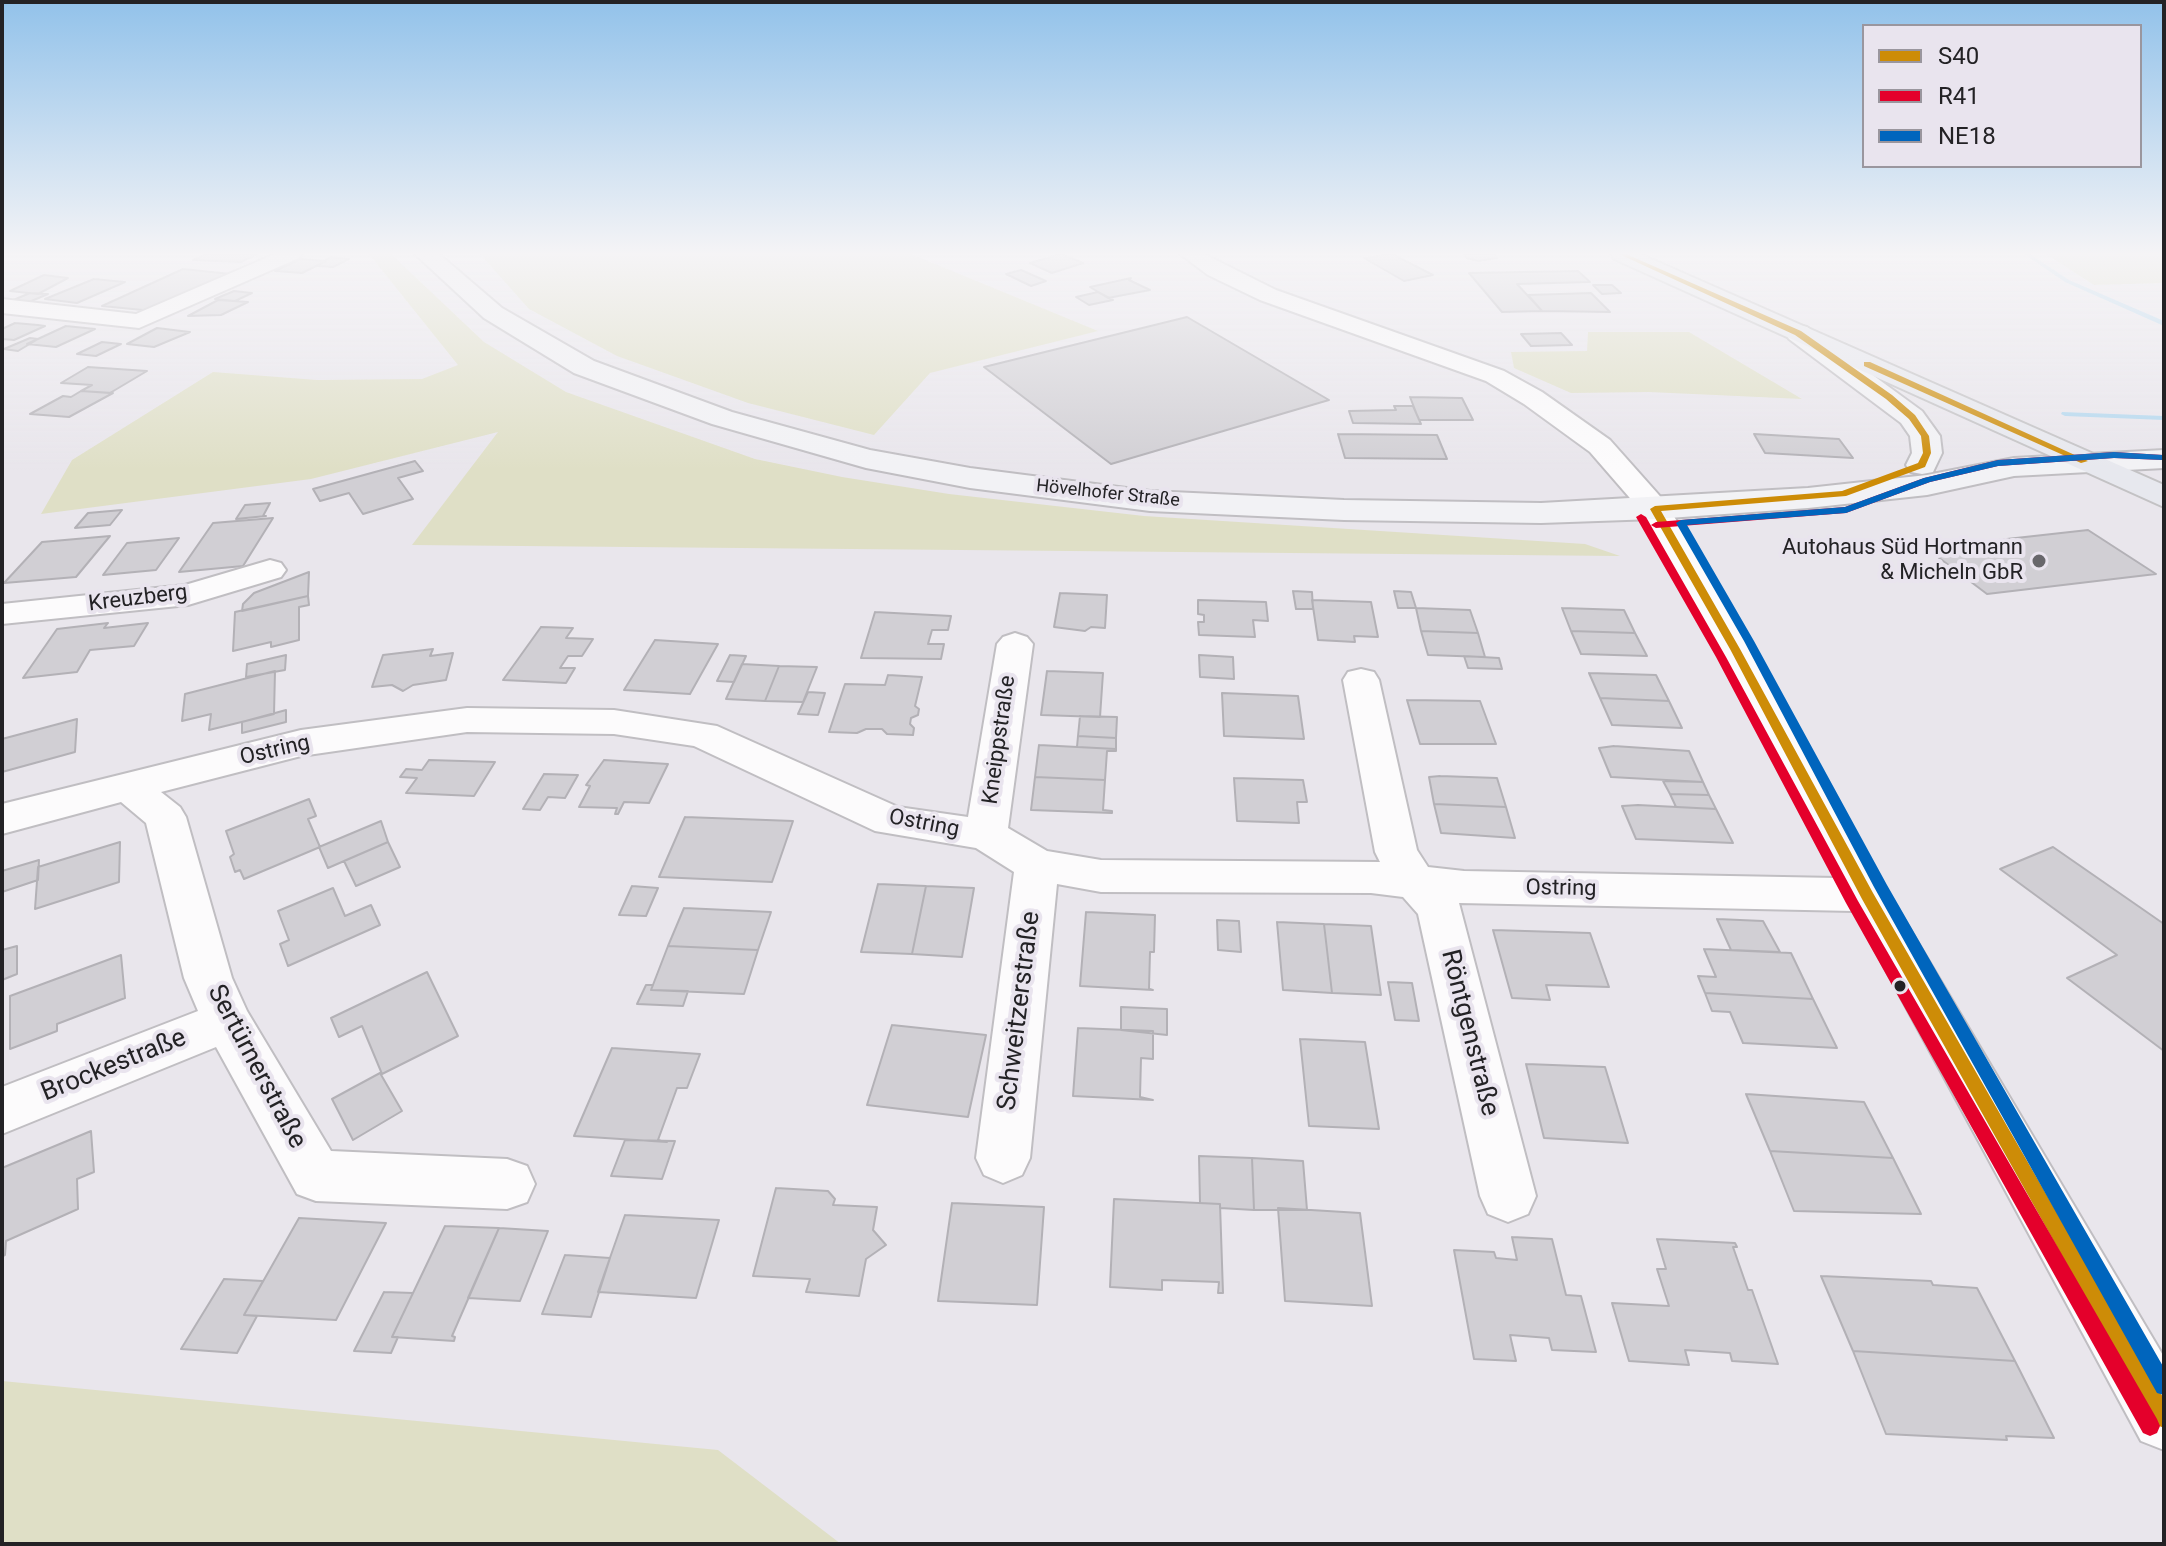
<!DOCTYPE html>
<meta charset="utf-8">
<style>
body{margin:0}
#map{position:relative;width:2166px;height:1546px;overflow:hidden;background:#e9e6ec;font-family:Roboto,sans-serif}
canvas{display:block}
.frame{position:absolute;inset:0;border:4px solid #232225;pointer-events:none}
.legend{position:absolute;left:1862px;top:24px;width:280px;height:144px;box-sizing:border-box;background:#e9e4ee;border:2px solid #9a969e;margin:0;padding:10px 14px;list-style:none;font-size:24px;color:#232225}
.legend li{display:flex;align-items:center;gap:16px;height:40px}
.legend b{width:40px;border:2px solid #9a969e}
</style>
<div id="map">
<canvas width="2166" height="1546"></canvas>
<div class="frame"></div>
<ul class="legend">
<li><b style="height:10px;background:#cd8c07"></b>S40</li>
<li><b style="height:10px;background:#e4002b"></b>R41</li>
<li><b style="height:10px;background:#0065bd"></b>NE18</li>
</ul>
</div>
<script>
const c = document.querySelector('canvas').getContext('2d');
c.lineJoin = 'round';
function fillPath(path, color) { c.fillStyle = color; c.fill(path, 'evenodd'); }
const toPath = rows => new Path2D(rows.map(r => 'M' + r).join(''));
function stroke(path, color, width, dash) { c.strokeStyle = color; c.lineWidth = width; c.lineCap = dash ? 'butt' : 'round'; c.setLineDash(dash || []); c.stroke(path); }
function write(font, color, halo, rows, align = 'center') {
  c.font = font + ' Roboto,sans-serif'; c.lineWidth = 8; c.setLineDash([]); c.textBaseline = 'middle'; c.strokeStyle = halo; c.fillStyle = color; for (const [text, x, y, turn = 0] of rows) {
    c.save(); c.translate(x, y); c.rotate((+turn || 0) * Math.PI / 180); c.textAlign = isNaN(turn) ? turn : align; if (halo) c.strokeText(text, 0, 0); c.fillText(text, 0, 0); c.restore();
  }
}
const green = toPath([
 [369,254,391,254,484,342,566,392,755,459,842,477,949,494,1144,516,1585,544,1620,556,412,545,498,432,311,479,41,514,72,460,213,372,317,380,422,379,458,365],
 [480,254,911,254,1098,331,930,373,874,435,748,403,617,356,529,309],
 [2046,254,2164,254,2164,283,2094,285],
 [1588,332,1689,332,1802,399,1649,392,1571,393,1514,368,1511,352,1587,351],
 [2,1381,718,1450,841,1544,2,1544]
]);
const stream = toPath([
 [2024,254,2030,254,2069,280,2164,321,2164,326,2065,282,2024,254],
 [2062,412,2164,416,2164,420,2065,416,2061,414,2062,412]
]);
const building = toPath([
 [207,254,219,255,257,254,241,262,193,260,207,254],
 [1061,254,1083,263,1052,273,1030,263,1061,254],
 [1392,254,1433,275,1404,281,1364,258,1392,254],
 [1464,254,1494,254,1497,258,1478,261,1467,258,1464,254],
 [330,257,349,259,333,267,317,266,330,257],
 [300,259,326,261,302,273,275,271,300,259],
 [183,269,231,274,153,311,102,306,183,269],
 [1021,270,1046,281,1031,286,1006,274,1021,270],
 [1578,271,1590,282,1517,284,1542,311,1502,312,1469,273,1578,271],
 [44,275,68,278,38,294,10,291,44,275],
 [1131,278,1129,280,1150,290,1108,298,1090,287,1131,278],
 [94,279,125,282,77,303,45,299,94,279],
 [1593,285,1612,285,1621,293,1602,294,1593,285],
 [234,291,252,293,235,301,215,299,234,291],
 [1098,292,1113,300,1089,305,1076,297,1098,292],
 [30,293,48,294,29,302,11,301,30,293],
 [1591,293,1610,312,1542,311,1528,295,1591,293],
 [218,300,248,302,221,315,188,316,218,300],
 [1187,317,1329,400,1111,464,984,367,1187,317],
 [15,323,38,325,45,326,14,340,2,339,2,329,15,323],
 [66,326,95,329,56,347,27,344,66,326],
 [157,328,190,332,154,347,127,344,157,328],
 [1561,333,1572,345,1531,346,1521,334,1561,333],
 [30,338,38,339,18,351,4,349,30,338],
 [102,342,121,344,96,356,77,354,102,342],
 [88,367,147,371,110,393,81,391,92,385,61,383,88,367],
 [81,391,113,393,69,417,30,414,63,396,71,397,81,391],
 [1410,397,1462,398,1473,420,1419,420,1410,397],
 [1394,406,1413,406,1421,424,1353,423,1349,411,1396,410,1394,406],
 [1338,434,1437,435,1447,459,1345,458,1338,434],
 [1754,434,1839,439,1853,458,1765,453,1754,434],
 [415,461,423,471,398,478,413,499,363,514,349,493,320,501,313,489,415,461],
 [270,503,263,516,266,516,236,519,245,505,270,503],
 [122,510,110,525,75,528,88,513,122,510],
 [273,518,243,566,179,572,213,523,273,518],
 [2088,530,2156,574,1987,594,1926,548,2088,530],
 [110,536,76,577,4,583,42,542,110,536],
 [179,538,156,570,103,575,127,543,179,538],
 [309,572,308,596,242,611,243,604,254,593,309,572],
 [1293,591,1312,592,1313,609,1296,609,1293,591],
 [1394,591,1411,592,1416,608,1398,608,1394,591],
 [1060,593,1107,595,1105,628,1091,627,1085,631,1054,627,1060,593],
 [308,596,309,605,299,607,299,640,271,647,271,642,233,651,235,612,308,596],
 [1198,600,1266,602,1268,621,1253,620,1255,637,1199,635,1198,622,1204,622,1204,615,1198,614,1198,600],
 [1312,600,1371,602,1378,637,1354,636,1355,642,1318,640,1312,600],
 [1416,608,1470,610,1478,633,1421,631,1416,608],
 [1562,608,1624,610,1635,633,1571,631,1562,608],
 [875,612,951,616,948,630,932,630,928,644,944,644,941,659,861,658,875,612],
 [108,623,104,628,148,623,134,646,90,650,77,672,23,678,57,629,108,623],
 [541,627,573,628,566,638,593,639,582,656,568,656,560,668,575,668,566,683,503,680,541,627],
 [1421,631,1478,633,1485,657,1428,655,1421,631],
 [1571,631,1635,633,1647,656,1581,654,1571,631],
 [655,640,718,644,690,694,624,690,655,640],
 [433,649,430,656,453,653,446,680,413,685,403,691,392,685,372,687,383,655,433,649],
 [286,655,285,670,246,677,247,664,286,655],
 [730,655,746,656,734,682,717,681,730,655],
 [1199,655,1233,657,1234,679,1200,677,1199,655],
 [1464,656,1499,658,1502,669,1468,668,1464,656],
 [742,664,779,666,765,701,726,699,742,664],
 [779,666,817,667,803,702,765,701,779,666],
 [275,671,274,714,209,730,211,714,182,721,185,694,275,671],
 [1047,671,1103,673,1100,717,1041,715,1047,671],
 [1589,673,1656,675,1669,701,1600,698,1589,673],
 [888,675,922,677,915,706,919,709,918,715,911,718,910,724,914,728,913,735,887,734,882,729,866,729,857,733,829,732,845,684,885,685,888,675],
 [808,692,825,693,818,715,798,714,808,692],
 [1222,693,1298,696,1304,739,1224,736,1222,693],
 [1600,698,1669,701,1682,728,1612,725,1600,698],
 [1407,700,1480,701,1496,744,1420,744,1407,700],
 [286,710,286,722,242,733,242,722,286,710],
 [1080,716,1117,717,1116,738,1078,736,1080,716],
 [77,719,75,752,2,772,2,739,77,719],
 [1078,736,1116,738,1116,749,1077,747,1078,736],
 [1039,745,1116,749,1116,751,1107,751,1105,780,1035,777,1039,745],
 [1614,746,1689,751,1703,782,1611,777,1599,748,1614,746],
 [429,760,495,762,474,796,406,793,417,778,400,777,406,769,422,770,429,760],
 [604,760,668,764,649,803,624,802,618,814,615,814,617,808,579,807,590,786,586,785,604,760],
 [544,774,578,775,565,798,548,797,540,810,523,809,544,774],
 [1440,776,1497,778,1506,807,1434,804,1429,777,1440,776],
 [1035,777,1105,780,1103,810,1112,811,1112,813,1031,810,1035,777],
 [1234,778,1303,780,1307,802,1297,802,1299,823,1237,821,1234,778],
 [1663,781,1703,782,1709,795,1670,794,1663,781],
 [1670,794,1709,795,1716,809,1676,807,1670,794],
 [309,799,316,816,308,819,320,847,244,879,240,870,235,872,230,857,234,854,226,831,309,799],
 [1434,804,1506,807,1515,838,1441,833,1434,804],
 [1638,805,1716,809,1733,843,1636,839,1622,806,1638,805],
 [685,817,793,821,772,882,659,877,685,817],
 [381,821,388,842,328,868,319,847,381,821],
 [120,842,119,882,35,909,38,867,120,842],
 [388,842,400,867,356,886,344,861,388,842],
 [2053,847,2164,924,2164,1051,2067,978,2117,955,2000,869,2053,847],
 [39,860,38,880,2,892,2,871,39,860],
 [878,884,926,886,912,954,861,952,878,884],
 [632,886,658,888,646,916,619,915,632,886],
 [926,886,974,888,962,957,912,954,926,886],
 [333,888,345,916,371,905,380,925,288,966,280,944,289,940,278,911,333,888],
 [684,908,771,912,758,950,668,946,684,908],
 [1086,912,1155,915,1154,952,1150,952,1149,989,1153,990,1080,986,1086,912],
 [1717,919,1763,921,1780,952,1731,950,1717,919],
 [1217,920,1239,921,1241,952,1218,950,1217,920],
 [1277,922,1324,924,1332,993,1283,990,1277,922],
 [1324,924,1371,926,1381,995,1332,993,1324,924],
 [1493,930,1590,933,1609,987,1546,985,1550,1000,1512,998,1493,930],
 [17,946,17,974,2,980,2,950,17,946],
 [668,946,758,950,744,994,651,990,668,946],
 [1704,949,1791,953,1813,999,1705,993,1698,976,1716,977,1704,949],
 [121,955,125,998,57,1024,57,1031,10,1049,10,996,121,955],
 [427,972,458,1036,382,1074,362,1026,339,1037,331,1018,427,972],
 [1388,982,1412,983,1419,1021,1395,1020,1388,982],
 [646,985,653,985,651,990,688,991,683,1006,637,1004,646,985],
 [1705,993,1813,999,1837,1048,1743,1043,1730,1012,1712,1011,1705,993],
 [1121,1007,1167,1009,1167,1035,1121,1030,1121,1007],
 [892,1025,986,1035,968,1117,867,1105,892,1025],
 [1078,1028,1153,1031,1153,1059,1141,1058,1140,1097,1153,1100,1073,1096,1078,1028],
 [1300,1039,1365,1042,1379,1129,1309,1126,1300,1039],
 [612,1048,700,1054,687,1088,677,1088,658,1140,667,1142,574,1136,612,1048],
 [1526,1064,1605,1067,1628,1143,1544,1138,1526,1064],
 [380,1073,402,1111,353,1140,332,1099,380,1073],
 [1746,1094,1864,1102,1893,1158,1770,1151,1746,1094],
 [91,1131,94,1172,77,1179,78,1209,6,1241,5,1255,2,1257,2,1168,91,1131],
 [625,1140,675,1141,662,1179,611,1176,625,1140],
 [1770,1151,1893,1158,1921,1214,1794,1211,1770,1151],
 [1199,1156,1252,1158,1254,1210,1220,1208,1220,1204,1200,1203,1199,1156],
 [1252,1158,1303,1161,1307,1210,1254,1210,1252,1158],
 [776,1188,828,1191,835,1199,833,1205,877,1207,873,1230,886,1245,866,1259,859,1296,806,1292,810,1279,753,1276,776,1188],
 [1114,1199,1220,1204,1223,1293,1218,1293,1219,1282,1162,1280,1162,1290,1110,1287,1114,1199],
 [952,1203,1044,1207,1037,1305,938,1301,952,1203],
 [1278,1208,1360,1213,1372,1306,1285,1301,1278,1208],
 [625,1215,719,1220,696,1298,598,1292,625,1215],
 [299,1218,386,1223,336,1320,244,1315,299,1218],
 [445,1226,499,1228,452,1336,455,1337,454,1341,392,1337,445,1226],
 [499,1228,548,1231,520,1301,468,1298,499,1228],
 [1512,1237,1552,1239,1566,1295,1581,1296,1596,1352,1552,1350,1549,1338,1510,1335,1516,1361,1474,1359,1454,1250,1494,1252,1496,1258,1517,1260,1512,1237],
 [1657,1239,1735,1243,1737,1247,1733,1247,1748,1290,1752,1290,1778,1364,1732,1361,1730,1353,1685,1350,1689,1365,1629,1361,1612,1303,1669,1306,1657,1269,1666,1269,1657,1239],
 [565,1255,610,1258,591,1317,542,1314,565,1255],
 [1821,1276,1931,1281,1933,1285,1977,1288,2015,1361,1853,1351,1821,1276],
 [224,1279,263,1281,244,1315,257,1316,237,1353,181,1349,224,1279],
 [384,1292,413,1293,392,1337,398,1337,391,1353,354,1351,384,1292],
 [1853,1351,2015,1361,2054,1438,2006,1436,2007,1440,1886,1434,1853,1351]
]);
const street = toPath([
 [275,254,302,254,299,258,139,328,2,313,2,299,136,314,275,254],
 [1180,254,1204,254,1276,290,1504,371,1542,392,1610,440,1666,503,1753,649,1883,884,2164,1357,2164,1450,2141,1441,1854,911,1459,903,1536,1196,1528,1214,1508,1222,1488,1214,1480,1196,1418,914,1403,897,1371,893,1101,892,1057,884,1030,1158,1022,1175,1003,1183,984,1175,976,1158,1014,872,976,848,875,831,694,746,614,734,467,732,301,756,161,792,180,807,186,817,232,978,247,1011,331,1151,507,1159,527,1166,535,1184,527,1202,507,1209,316,1201,297,1194,216,1047,2,1134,2,1087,198,1011,184,978,146,823,121,802,2,834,2,804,301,730,467,708,614,710,717,726,898,807,968,817,997,644,1003,637,1015,633,1027,637,1033,644,1008,828,1047,851,1101,860,1380,862,1375,852,1343,680,1348,672,1361,669,1374,672,1379,680,1417,850,1428,867,1464,871,1836,878,1717,649,1642,512,1590,452,1524,404,1486,381,1260,300,1208,275,1180,254],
 [270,560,281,563,286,570,281,577,188,605,2,624,2,604,185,585,270,560]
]);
const secondary = toPath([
 [415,254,439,254,502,308,594,361,732,412,870,450,970,468,1150,491,1344,500,1541,503,1808,488,1927,475,2014,458,2164,450,2164,468,2014,476,1927,495,1808,508,1655,519,1541,523,1344,520,1150,511,970,488,866,468,712,424,574,373,484,318,415,254],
 [1798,325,1807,327,1922,411,1940,436,1942,453,1933,472,1922,474,1911,472,1906,465,1912,453,1910,436,1901,423,1789,339,1785,333,1789,327,1798,325]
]);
const primary = toPath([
 [1611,254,1640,254,2164,485,2164,507,1614,259,1611,254]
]);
const bus1 = toPath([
 [1619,254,1626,254,1801,331,1892,395,1915,415,1929,436,1931,453,1925,467,1846,496,1661,511,1740,649,1873,893,2164,1399,2164,1428,2157,1425,1862,899,1730,649,1650,509,1655,506,1842,491,1918,463,1923,453,1921,436,1909,419,1886,399,1795,335,1619,254],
 [1864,362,1870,362,2088,461,2081,463,1864,366,1864,362]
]);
const bus2 = toPath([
 [2114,452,2163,455,2164,460,2114,458,1998,466,1930,482,1846,513,1656,528,1651,525,1656,522,1845,507,1924,478,1998,460,2114,452],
 [1641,514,1646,517,1726,657,1858,901,2157,1419,2160,1426,2157,1433,2150,1436,2143,1433,1846,903,1716,657,1636,517,1641,514]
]);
const bus3 = toPath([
 [2114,452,2163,455,2164,460,2114,458,1998,466,1930,482,1846,513,1687,525,1754,641,1887,885,2164,1368,2164,1395,2157,1393,1874,887,1744,641,1676,523,1681,520,1845,507,1924,478,1998,460,2114,452]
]);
const markers = [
 [2039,561,8,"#68676b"],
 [1900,986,7,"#232225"]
];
const farStreetnames = [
 ["Hövelhofer Straße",1108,494,6]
];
const poiNames = [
 ["Autohaus Süd Hortmann",2023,548],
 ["& Micheln GbR",2023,573]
];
const streetNames = [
 ["Kreuzberg",138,599,-7],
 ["Kneippstraße",1000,740,-82],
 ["Ostring",275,751,-13],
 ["Ostring",924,824,11],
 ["Ostring",1561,889,1]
];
const nearStreetnames = [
 ["Schweitzerstraße",1020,1011,-83],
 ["Röntgenstraße",1469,1033,76],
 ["Brockestraße",114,1066,-22],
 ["Sertürnerstraße",256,1067,62]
];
fillPath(green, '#dfdfc6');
fillPath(stream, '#b2d7ee');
fillPath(building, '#d1cfd4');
stroke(building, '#b3b1b6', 2);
stroke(street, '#c0bec2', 4);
stroke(secondary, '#c0bec2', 4);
stroke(primary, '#c3c2c4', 4);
fillPath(street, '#fcfbfc');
fillPath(secondary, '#f2f2f5');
fillPath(primary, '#e7e8ee');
fillPath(bus1, '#cd8c07');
fillPath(bus2, '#e4002b');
fillPath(bus3, '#0065bd');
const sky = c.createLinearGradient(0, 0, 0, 470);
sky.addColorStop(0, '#92c2ea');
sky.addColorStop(0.54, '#f5f4f6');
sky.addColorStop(1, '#f5f4f600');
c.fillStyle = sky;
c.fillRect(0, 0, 2166, 470);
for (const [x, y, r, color] of markers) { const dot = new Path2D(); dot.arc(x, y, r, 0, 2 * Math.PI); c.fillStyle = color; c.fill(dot); stroke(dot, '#e9e4ee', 3); }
write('18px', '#232225', '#e9e4ee', farStreetnames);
write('22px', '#232225', '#e9e4ee', poiNames, 'right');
write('22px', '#232225', '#e9e4ee', streetNames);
write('26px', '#232225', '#e9e4ee', nearStreetnames);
</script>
